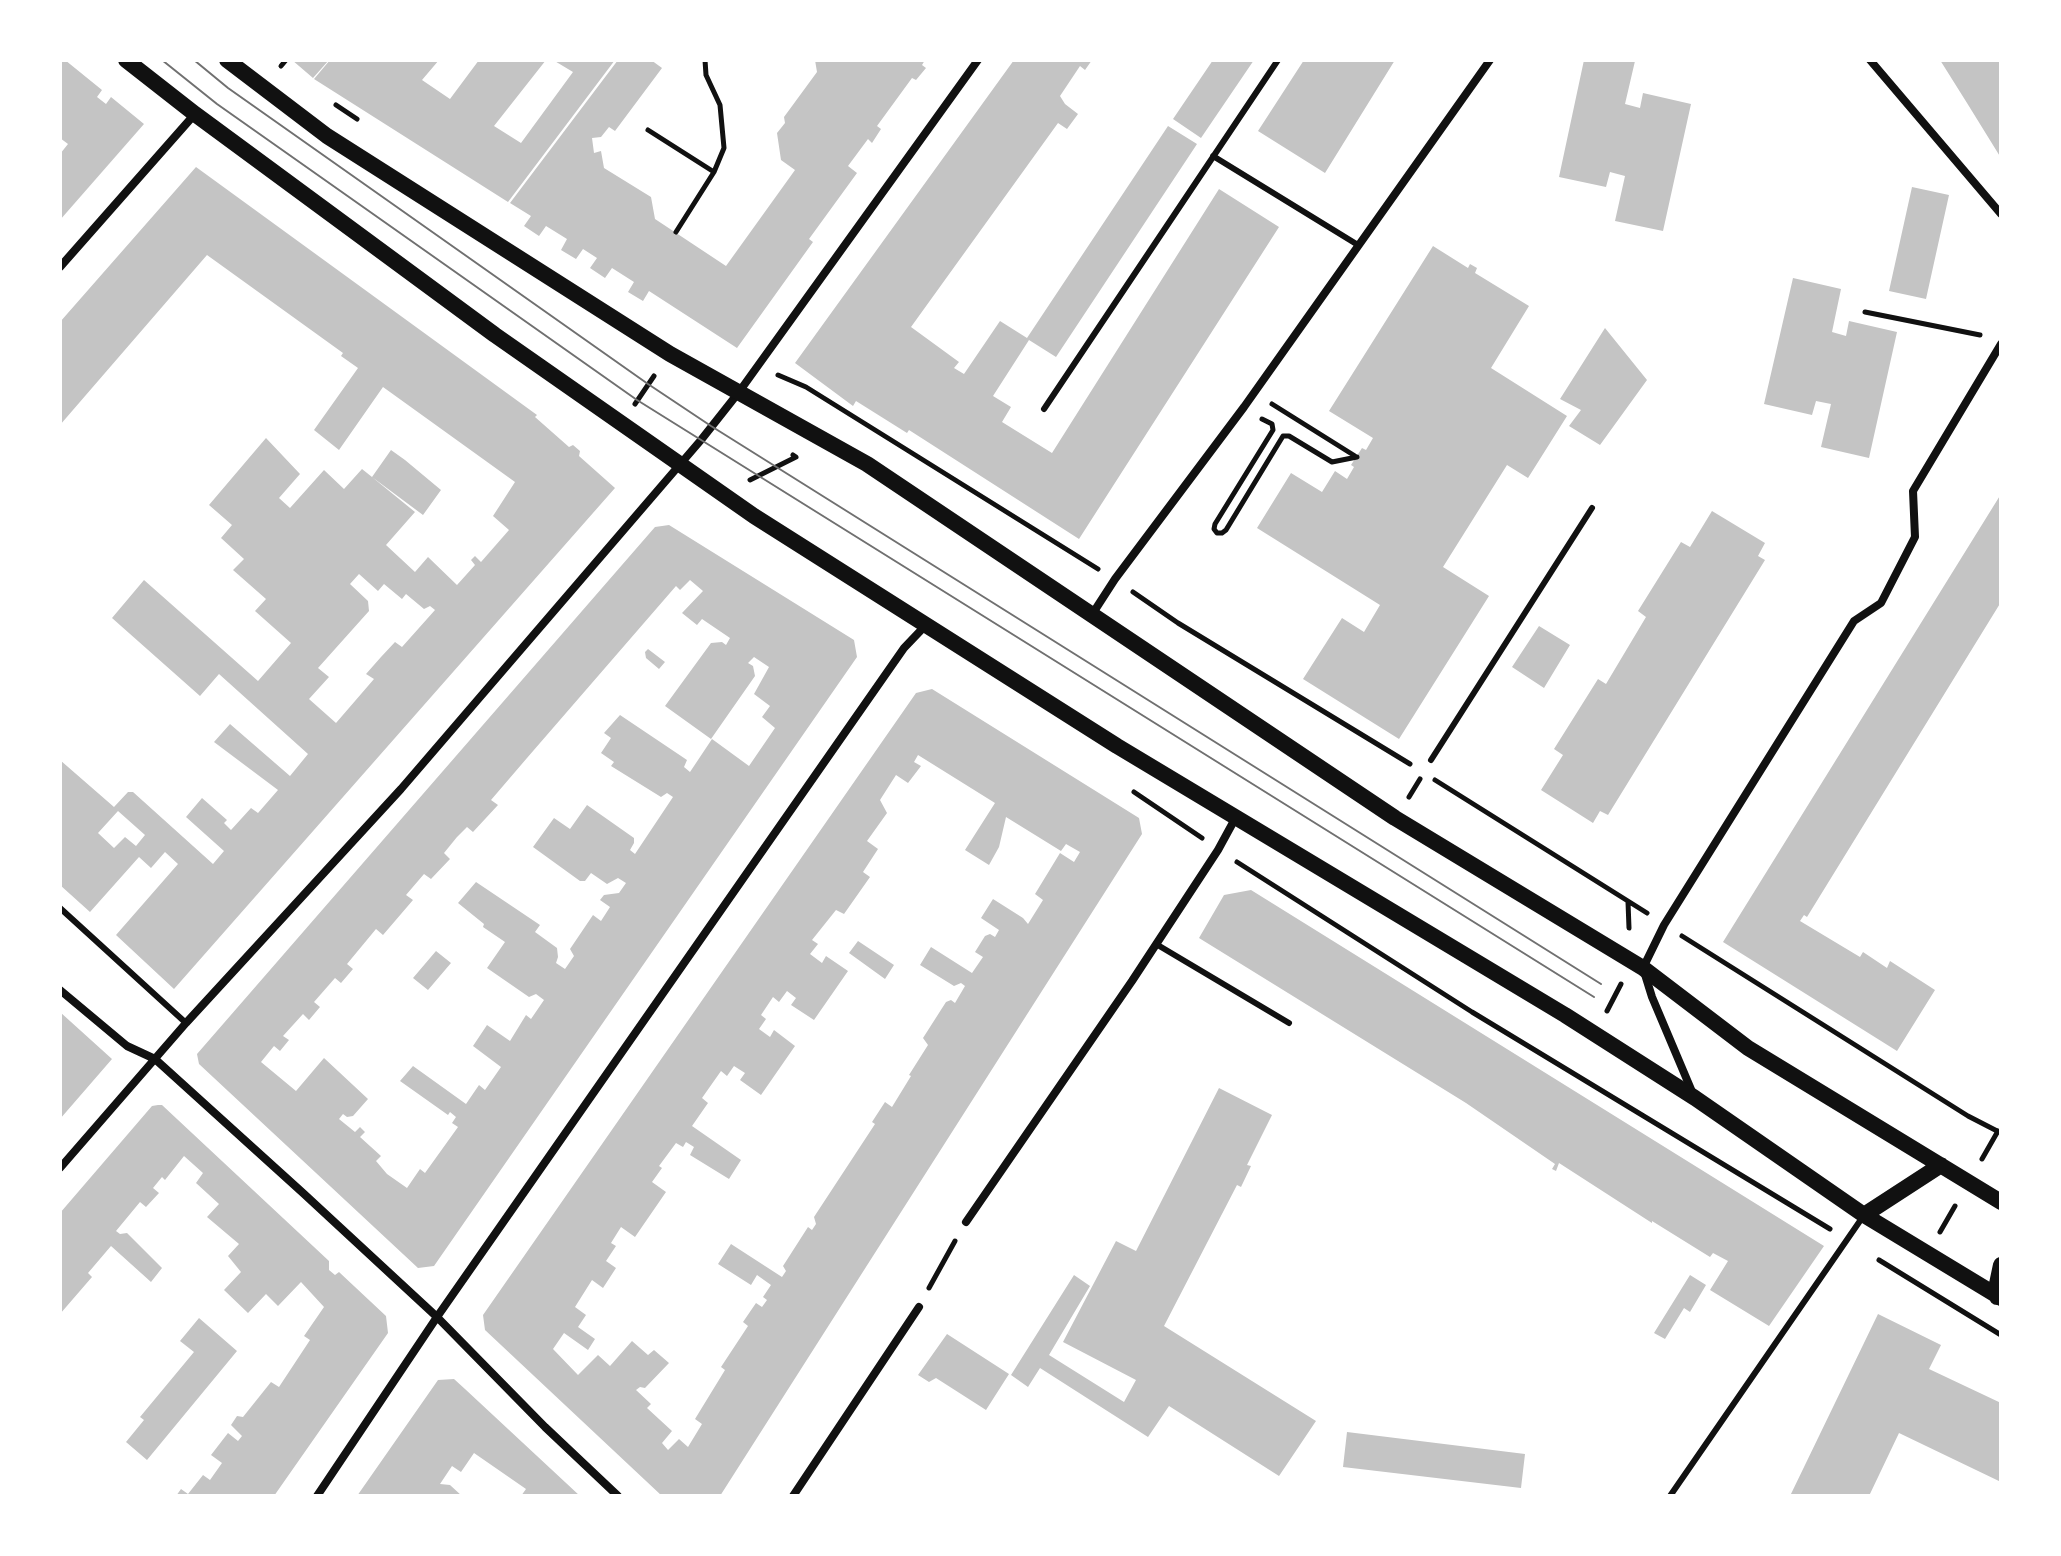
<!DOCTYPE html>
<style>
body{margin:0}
#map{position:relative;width:2061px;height:1556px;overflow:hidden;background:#fff;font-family:"Space Grotesk",sans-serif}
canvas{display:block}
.frame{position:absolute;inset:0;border:62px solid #fff;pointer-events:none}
</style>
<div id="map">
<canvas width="2061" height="1556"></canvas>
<div class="frame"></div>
</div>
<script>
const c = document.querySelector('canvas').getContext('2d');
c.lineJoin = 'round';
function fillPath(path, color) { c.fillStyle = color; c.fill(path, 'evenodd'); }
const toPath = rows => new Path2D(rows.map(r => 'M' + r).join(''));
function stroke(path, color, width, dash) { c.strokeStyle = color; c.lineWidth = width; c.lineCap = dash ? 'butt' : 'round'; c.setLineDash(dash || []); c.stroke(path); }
const building = toPath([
 [60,60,65,60,102,90,97,97,106,104,111,97,144,124,60,220,60,154,68,144,60,138],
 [292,60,329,60,313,78],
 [330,60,439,60,422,80,450,99,479,60,546,60,494,126,521,143,573,72,553,60,615,60,508,202,314,79],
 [618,60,651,60,662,68,615,131,609,127,601,137,592,138,594,153,601,151,604,168,651,197,655,219,726,266,795,170,781,160,777,133,785,123,784,117,817,72,815,60,925,60,922,65,926,68,916,80,912,78,877,126,881,129,872,143,868,139,848,166,857,173,809,239,813,242,737,348,649,291,643,301,628,292,634,282,612,268,605,278,590,268,597,258,583,249,576,259,561,250,567,239,546,226,539,236,524,226,531,216,510,203],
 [1014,60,1092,60,1085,70,1080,66,1060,96,1065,104,1078,114,1067,129,1058,123,911,327,959,362,954,368,964,374,1000,321,1027,338,1168,126,1197,144,1056,357,1029,340,993,396,1011,407,1002,422,1052,453,1219,189,1279,227,1079,539,909,430,907,433,856,401,853,406,795,363],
 [1213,60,1254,60,1201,138,1173,119],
 [1304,60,1395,60,1325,173,1258,131],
 [1584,60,1635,61,1625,104,1640,108,1643,93,1691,104,1663,231,1615,221,1625,176,1610,172,1606,187,1559,177],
 [1940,60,2001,60,2001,158,1967,103],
 [196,167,537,415,535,417,569,447,573,445,580,451,579,456,615,488,174,989,116,935,178,864,165,852,151,868,139,857,90,912,60,885,60,760,114,807,128,792,133,792,213,864,224,851,186,817,202,798,227,820,224,823,231,830,251,808,258,813,278,790,214,742,230,724,290,776,308,754,219,674,200,696,112,618,144,580,258,681,291,643,255,611,266,599,233,570,244,559,221,538,232,525,209,505,266,438,300,474,279,498,290,508,324,470,344,489,362,469,372,477,391,450,405,460,441,490,423,515,372,477,415,512,386,545,415,572,428,557,457,585,475,565,471,560,475,556,481,562,509,530,493,516,515,482,383,387,339,450,314,430,358,368,341,356,343,353,207,255,60,425,60,322],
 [359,574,378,591,384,584,402,599,406,594,424,609,430,606,435,610,402,647,395,642,381,657,366,674,374,679,336,723,309,699,329,677,318,668,369,611,368,601,350,584],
 [118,811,145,835,136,846,125,837,114,848,98,833],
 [1912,187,1949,195,1926,299,1889,291],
 [1433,246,1468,268,1470,264,1477,268,1475,273,1529,306,1491,368,1567,416,1528,478,1507,465,1443,567,1489,596,1399,739,1303,679,1342,618,1364,632,1380,605,1257,528,1291,473,1322,492,1335,471,1347,479,1354,467,1351,465,1362,448,1366,450,1373,438,1329,411],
 [1793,278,1841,289,1832,332,1846,336,1849,321,1897,332,1869,458,1821,447,1831,404,1816,401,1812,415,1764,404],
 [1605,328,1647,380,1600,445,1569,426,1581,410,1560,399],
 [2001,494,2001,602,1807,917,1804,915,1800,921,1860,957,1863,952,1887,968,1890,961,1935,990,1897,1051,1723,942],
 [1712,511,1765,543,1758,556,1765,560,1608,815,1600,811,1593,823,1541,790,1563,755,1554,749,1598,679,1606,684,1646,617,1638,611,1681,542,1690,547],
 [669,525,854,640,857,657,434,1266,418,1268,199,1064,197,1054,655,527],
 [690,580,703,591,682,613,697,625,702,619,730,638,726,645,722,642,711,643,665,706,711,739,755,676,753,666,748,663,754,657,769,667,754,694,770,706,762,717,775,728,749,766,712,739,690,772,684,767,687,760,620,715,604,733,611,738,601,753,614,762,611,766,661,797,667,793,673,797,635,854,630,850,634,843,634,838,587,805,570,829,554,818,533,847,580,881,585,881,591,873,607,884,618,878,626,883,619,893,604,895,600,900,610,907,601,921,593,915,570,949,574,956,565,969,556,963,558,957,557,948,535,932,540,925,476,882,458,903,484,924,483,927,505,942,487,968,529,997,536,994,544,1000,531,1019,526,1015,510,1041,487,1025,473,1046,501,1067,485,1090,479,1085,466,1104,413,1066,400,1081,448,1115,450,1112,456,1117,452,1123,458,1127,425,1173,420,1169,407,1188,387,1174,376,1161,381,1156,360,1137,365,1132,360,1127,355,1132,339,1119,343,1114,347,1117,353,1116,368,1099,324,1058,296,1091,261,1062,274,1046,280,1051,289,1040,283,1036,303,1014,309,1020,320,1007,314,1002,335,978,341,983,353,969,347,964,376,929,383,935,413,900,406,895,424,874,431,879,450,859,444,853,457,837,467,827,473,832,498,805,491,800,527,758,676,586,680,590],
 [1539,626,1570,645,1544,688,1512,667],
 [648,649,665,662,659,669,646,658,645,652],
 [932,689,1139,818,1142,834,720,1496,662,1496,485,1330,483,1315,916,693],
 [918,755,995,803,965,850,989,865,999,847,1006,817,1061,851,1066,844,1080,852,1074,862,1060,853,1035,894,1043,900,1028,924,1023,918,993,899,981,918,999,930,995,937,990,934,985,936,975,952,983,957,972,973,931,947,920,965,954,986,961,983,965,986,955,1003,951,1000,946,1002,923,1038,928,1045,909,1075,911,1076,892,1107,885,1102,872,1122,875,1124,814,1217,816,1224,812,1230,808,1227,783,1266,786,1271,782,1277,731,1244,718,1264,751,1285,757,1275,771,1285,763,1297,767,1300,762,1307,756,1303,743,1322,748,1326,721,1367,725,1370,695,1419,702,1424,688,1447,679,1439,668,1450,662,1443,672,1431,647,1408,651,1404,636,1390,640,1387,645,1388,669,1363,654,1350,648,1355,632,1341,610,1366,598,1355,578,1375,553,1349,564,1333,588,1350,595,1339,578,1327,586,1315,575,1307,592,1280,603,1288,616,1268,606,1261,616,1246,611,1243,621,1227,635,1237,666,1192,652,1182,662,1168,659,1166,676,1143,683,1147,686,1142,694,1147,690,1155,729,1179,741,1160,692,1126,708,1103,702,1098,721,1071,727,1076,734,1066,745,1073,740,1080,761,1095,795,1046,774,1030,770,1037,759,1029,766,1019,761,1015,773,997,779,1002,787,991,796,998,791,1005,814,1020,848,971,826,956,822,963,810,954,818,944,812,940,836,910,844,914,870,877,863,872,878,849,867,841,887,813,880,800,896,775,908,783,921,766,914,762],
 [1251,890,1824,1246,1769,1326,1710,1290,1728,1261,1713,1253,1710,1257,1652,1221,1652,1223,1559,1163,1556,1171,1552,1169,1555,1164,1466,1103,1199,938,1224,895],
 [858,941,894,965,885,979,849,953],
 [436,951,451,963,428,990,413,978],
 [60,1012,112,1059,60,1119],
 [1219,1088,1272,1115,1247,1165,1251,1166,1241,1187,1237,1185,1164,1326,1316,1421,1279,1476,1169,1406,1148,1437,1040,1368,1028,1387,1011,1375,1074,1275,1090,1286,1049,1355,1124,1402,1136,1380,1063,1342,1116,1241,1136,1251],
 [158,1105,162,1105,329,1261,329,1270,335,1275,339,1272,386,1316,388,1333,274,1496,176,1496,181,1489,188,1494,203,1475,210,1480,222,1463,211,1455,228,1433,238,1441,242,1436,231,1425,237,1416,243,1417,271,1382,279,1387,310,1340,304,1336,324,1307,301,1282,278,1306,266,1294,248,1313,224,1290,241,1272,228,1256,239,1244,207,1217,219,1204,196,1183,203,1173,184,1156,165,1180,162,1177,153,1188,159,1193,146,1207,140,1202,116,1231,120,1234,127,1233,162,1268,151,1282,111,1246,88,1273,92,1277,60,1314,60,1213,152,1106],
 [1690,1275,1706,1285,1690,1312,1684,1308,1665,1339,1654,1333],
 [1878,1314,1941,1345,1929,1369,2001,1403,2001,1482,1899,1433,1869,1496,1790,1496],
 [199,1318,237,1351,147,1460,126,1442,144,1420,140,1417,194,1352,180,1341],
 [947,1334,1009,1374,986,1410,936,1378,929,1382,918,1375],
 [454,1379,465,1389,580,1496,521,1496,526,1489,474,1453,461,1472,452,1466,440,1484,450,1485,462,1496,357,1496,438,1380],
 [1347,1432,1525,1454,1521,1488,1343,1467]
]);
const path = toPath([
 [281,66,286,60],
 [336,105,357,119],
 [648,130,714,172],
 [676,232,714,172,724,148,720,105,706,75,705,60],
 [1865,312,1980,335],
 [778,375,806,387,1098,569],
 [635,404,654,376],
 [1272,404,1355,456],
 [1262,419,1272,424,1273,430,1215,524,1214,529,1217,533,1222,533,1226,530,1283,436,1289,436,1332,462,1357,457],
 [750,480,796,457,793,455],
 [1133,592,1178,623,1410,764],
 [1435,780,1647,913],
 [1134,792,1202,838],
 [1409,797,1420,779],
 [1237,862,1472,1012,1830,1229],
 [1628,902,1629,928],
 [1682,936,1968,1116,2001,1133],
 [1607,1011,1621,984],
 [1982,1159,1998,1131],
 [1940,1232,1955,1206],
 [1879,1260,2001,1335],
 [929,1288,955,1241]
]);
const service = toPath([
 [1213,156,1358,245],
 [1044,409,1278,60],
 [1431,760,1592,508],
 [60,908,186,1023],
 [1156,944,1289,1023],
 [1670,1496,1862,1218]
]);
const minor = toPath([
 [1870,60,2001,214],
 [60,267,194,115],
 [1093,613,1115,579,1244,407,1490,60],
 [60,990,127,1046,155,1059,303,1193,437,1317,545,1427,618,1496],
 [1693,1094,1652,997,1643,968,1664,925,1854,621,1881,603,1915,537,1913,491,2001,344],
 [60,1168,186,1023,401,789,701,440,739,392,978,60],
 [966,1222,1132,981,1218,850,1236,817],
 [317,1496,437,1317,904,648,925,626],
 [793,1496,919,1307]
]);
const secondary = toPath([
 [126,60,195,114,495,335,754,516,1117,746,1565,1015,1695,1098,1864,1215,2001,1298],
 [227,60,327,136,670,354,867,464,1395,818,1643,968,1748,1048,2001,1202],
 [1864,1215,1941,1165],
 [1997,1297,1997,1284,2001,1265]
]);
const tram = toPath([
 [162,60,217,104,637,400,1594,997],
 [194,60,228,88,648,384,711,426,1601,984]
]);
fillPath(building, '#c4c4c4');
stroke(path, '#111', 5);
stroke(service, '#111', 6);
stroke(minor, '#111', 8);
stroke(secondary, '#111', 16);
stroke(tram, '#707070', 2);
</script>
